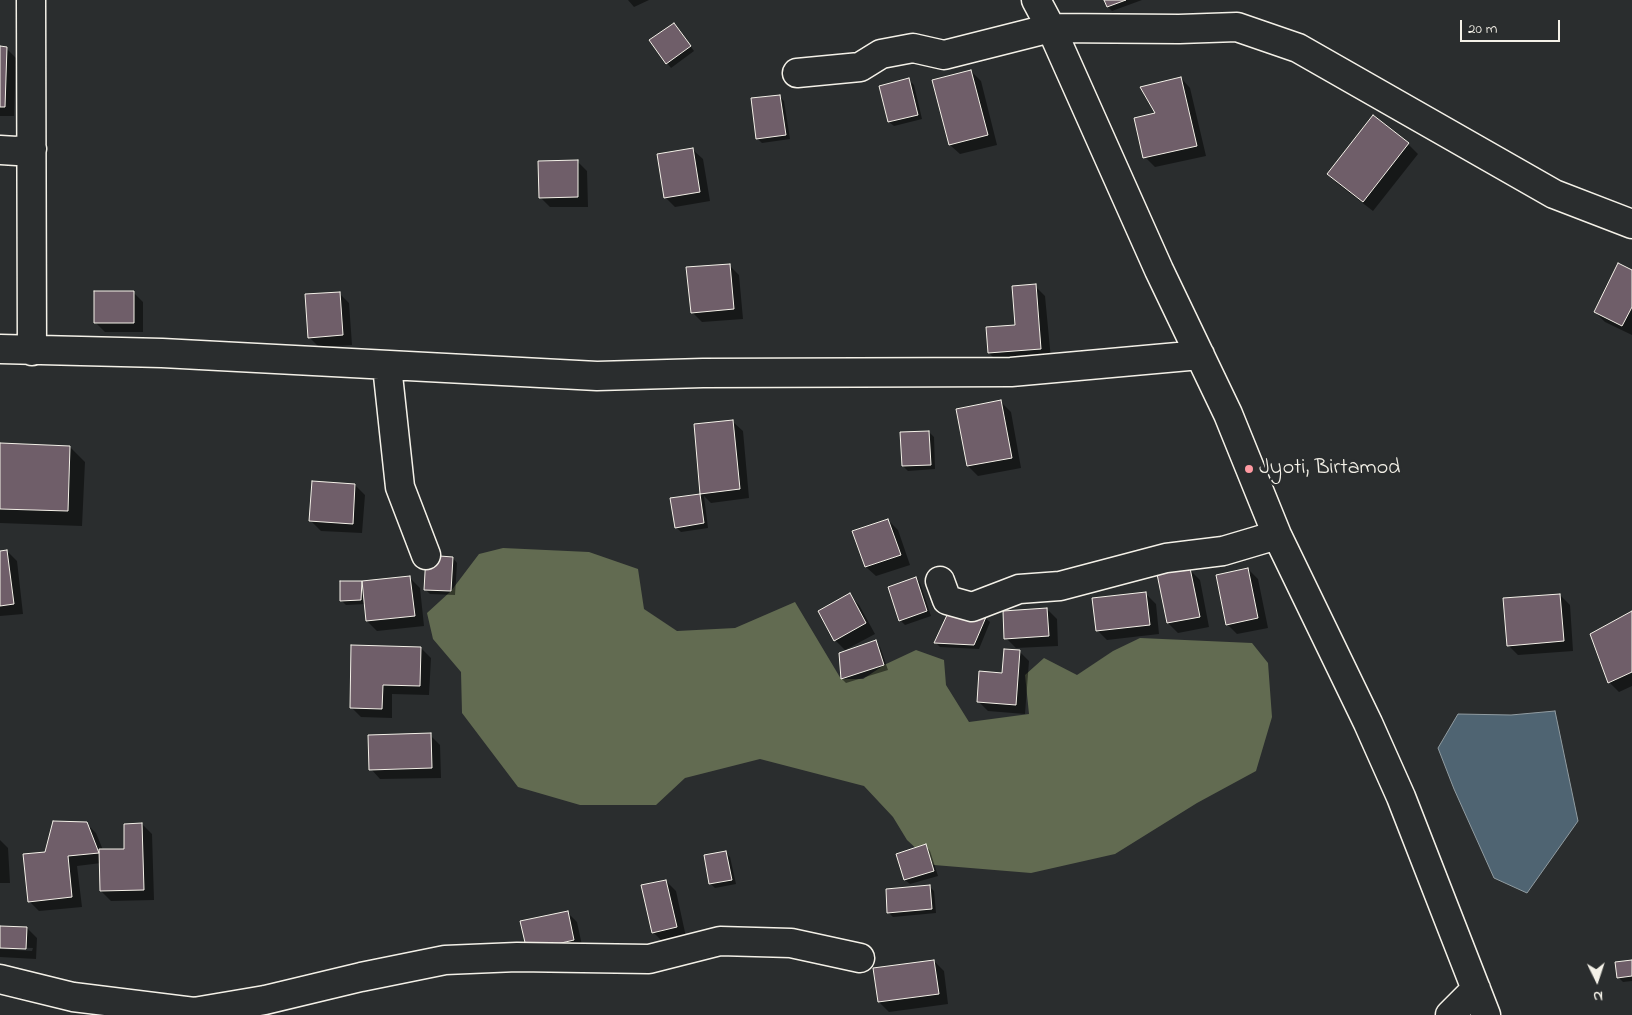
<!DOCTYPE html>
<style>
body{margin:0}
#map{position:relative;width:1632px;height:1015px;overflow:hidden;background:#2a2d2e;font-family:"Indie Flower",sans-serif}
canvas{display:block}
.north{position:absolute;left:1572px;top:955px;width:50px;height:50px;-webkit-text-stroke:4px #2a2d2e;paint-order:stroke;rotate:176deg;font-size:14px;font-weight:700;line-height:20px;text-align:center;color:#f4f1e8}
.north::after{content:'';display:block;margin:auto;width:18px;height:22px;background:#f4f1e8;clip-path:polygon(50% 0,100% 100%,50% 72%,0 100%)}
.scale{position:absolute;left:1460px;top:20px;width:100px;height:22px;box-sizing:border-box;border:2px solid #f4f1e8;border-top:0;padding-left:6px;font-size:15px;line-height:18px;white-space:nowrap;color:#f4f1e8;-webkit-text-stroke:4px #2a2d2e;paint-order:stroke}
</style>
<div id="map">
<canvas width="1632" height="1015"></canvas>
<div class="north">N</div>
<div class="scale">20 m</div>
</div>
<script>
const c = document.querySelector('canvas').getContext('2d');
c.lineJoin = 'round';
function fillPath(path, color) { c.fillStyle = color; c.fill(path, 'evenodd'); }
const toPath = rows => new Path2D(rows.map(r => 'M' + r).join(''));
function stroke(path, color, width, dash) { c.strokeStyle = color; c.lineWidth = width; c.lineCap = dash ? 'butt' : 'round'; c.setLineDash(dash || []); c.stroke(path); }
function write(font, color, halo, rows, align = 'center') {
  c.font = font + ' "Indie Flower",sans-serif'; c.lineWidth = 4.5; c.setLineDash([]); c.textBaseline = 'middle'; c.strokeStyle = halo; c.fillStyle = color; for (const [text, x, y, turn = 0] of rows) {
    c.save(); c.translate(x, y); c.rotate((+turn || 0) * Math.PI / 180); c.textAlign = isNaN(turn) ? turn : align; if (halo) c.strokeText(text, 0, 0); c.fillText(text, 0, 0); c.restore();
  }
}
const green = toPath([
 [503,548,589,552,638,569,644,609,677,631,735,628,795,602,841,679,863,679,884,665,916,650,944,660,946,685,969,722,1029,714,1025,675,1044,658,1077,675,1113,651,1140,638,1252,643,1268,663,1272,717,1256,771,1197,803,1115,854,1031,873,934,865,907,840,893,817,864,786,760,759,685,778,656,805,580,805,518,787,462,713,461,672,433,639,427,613,451,591,479,554]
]);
const water = toPath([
 [1555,711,1578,821,1527,893,1494,878,1454,789,1438,748,1458,714,1511,715,1555,711]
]);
const shadow = toPath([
 [628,0,649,0,634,7],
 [1105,0,1142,0,1112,11,1108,7],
 [678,29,694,51,671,68,667,63],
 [0,48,6,48,16,58,14,116,0,116],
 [971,71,981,81,997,145,960,154,950,145],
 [1181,78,1190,88,1206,156,1155,167,1145,157],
 [909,80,914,85,922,119,894,126,889,122,881,87],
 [779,96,784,101,790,139,762,143,757,138],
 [1373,117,1408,144,1418,154,1373,211,1338,184,1328,174],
 [693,150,703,159,710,201,675,207,665,197],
 [577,161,587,171,588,207,550,207,540,197],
 [729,265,739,275,743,319,702,322,692,312],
 [1632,271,1632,335,1605,322,1595,312],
 [1035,286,1045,296,1051,359,999,363,989,353,1016,326],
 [133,292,143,302,143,332,105,332,95,322],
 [339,293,349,303,352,345,319,347,309,337],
 [1001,402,1011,412,1021,468,978,476,968,466],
 [733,422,743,431,749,498,711,503,704,496,708,528,681,532,676,527,672,499,702,495,696,425],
 [929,432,934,437,935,469,908,471,903,466],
 [0,445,70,447,85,462,82,526,0,523],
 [355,485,365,495,362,533,321,531,311,521],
 [888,520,898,530,910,565,876,576,866,567],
 [7,551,17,561,23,614,0,616,0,552],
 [453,558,457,563,455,595,430,594,425,589],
 [1248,569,1258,579,1268,628,1237,634,1227,624],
 [1190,570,1200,580,1209,627,1178,633,1168,623],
 [410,578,420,588,424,626,377,631,367,621,366,604,346,605,341,600,361,582,364,585],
 [916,578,920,583,931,616,905,625,900,620],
 [1146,594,1156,604,1159,634,1107,640,1097,630],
 [849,595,859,605,875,634,845,650,835,640],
 [1560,595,1570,605,1573,651,1518,655,1508,645],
 [1047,609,1057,619,1058,646,1016,648,1006,638],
 [1632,613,1632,686,1619,692,1609,682],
 [985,618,990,622,979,649,940,647,936,643],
 [876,642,880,647,888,670,846,683,842,679,841,654],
 [421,648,431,658,429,695,392,694,392,718,361,717,351,707],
 [1019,651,1029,661,1025,714,988,711,978,701,1004,674],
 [430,735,440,745,441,778,380,779,371,769],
 [86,823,96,833,103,850,125,850,142,824,152,834,154,900,111,901,101,891,101,863,77,866,82,907,39,911,29,901,46,853],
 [0,840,8,848,10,883,0,883],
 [926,846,930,851,938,876,910,884,905,880],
 [725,852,730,857,736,884,715,888,710,883],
 [666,881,676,891,686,937,663,942,653,932],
 [929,886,934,891,936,913,893,917,888,912],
 [567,912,577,922,583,950,538,960],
 [0,927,27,928,37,938,36,959,0,957,0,949,32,951,33,948,0,947],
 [934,961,944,971,948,1004,889,1012,879,1002],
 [1632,961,1632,981,1623,982,1619,978]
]);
const building = toPath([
 [1104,0,1126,0,1107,7,1104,0],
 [674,23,691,46,666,64,649,40,674,23],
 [0,46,7,47,5,107,0,107,0,46],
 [971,70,988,135,949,145,932,80,971,70],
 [1181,77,1197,146,1143,158,1134,118,1155,113,1140,87,1181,77],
 [909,78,918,115,888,122,879,86,909,78],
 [780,95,786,135,756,139,751,98,780,95],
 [1373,115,1409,143,1363,202,1327,174,1373,115],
 [693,148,700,192,664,198,657,154,693,148],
 [578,160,578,197,539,198,538,161,578,160],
 [1618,263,1632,270,1632,307,1622,326,1594,312,1618,263],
 [730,264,734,309,691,313,686,267,730,264],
 [1036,284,1041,349,988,353,986,327,1015,325,1012,286,1036,284],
 [94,291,134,291,134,323,94,323,94,291],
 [340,292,343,335,308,338,305,294,340,292],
 [1001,400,1012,458,967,466,956,409,1001,400],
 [733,420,740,489,700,494,694,424,733,420],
 [929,431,931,465,902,466,900,432,929,431],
 [0,443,70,446,68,511,0,509,0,443],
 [312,481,355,484,353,524,309,521,312,481],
 [700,494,704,523,675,528,670,498,700,494],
 [888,519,901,555,865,567,852,531,888,519],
 [7,550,14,604,0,606,0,551,7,550],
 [426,555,453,557,451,591,424,590,426,555],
 [1190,568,1200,617,1167,623,1157,574,1190,568],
 [1248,568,1258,618,1226,625,1216,575,1248,568],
 [410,576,415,616,366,621,362,581,410,576],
 [916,577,927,611,899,621,888,587,916,577],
 [340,581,362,581,361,600,340,601,340,581],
 [1146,592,1150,625,1096,631,1092,598,1146,592],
 [850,593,866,623,834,641,818,611,850,593],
 [1560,594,1564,641,1507,646,1503,598,1560,594],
 [1047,608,1049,636,1004,639,1003,611,1047,608],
 [1632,611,1632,672,1608,683,1590,634,1632,611],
 [948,613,986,617,974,645,934,643,948,613],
 [876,640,884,665,841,679,839,653,876,640],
 [351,645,421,647,420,686,383,685,382,709,350,708,351,645],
 [1004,649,1020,650,1016,705,977,702,979,671,1002,673,1004,649],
 [431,733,432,768,369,770,368,735,431,733],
 [53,821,87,822,99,853,68,856,72,897,28,902,23,854,45,852,53,821],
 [142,823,144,890,100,891,99,849,124,849,124,824,142,823],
 [926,844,934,871,904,880,896,854,926,844],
 [726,851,732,880,709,884,704,855,726,851],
 [666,880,677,927,652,933,641,885,666,880],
 [930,885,932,909,887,913,886,889,930,885],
 [568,911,574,940,527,951,520,921,568,911],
 [0,926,27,927,26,949,0,948,0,926],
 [934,960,939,994,878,1002,873,968,934,960],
 [1632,960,1632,976,1617,978,1615,962,1632,960]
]);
const minor = toPath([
 [31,0,32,351],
 [1036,0,1051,28,1159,270,1228,414,1277,535,1368,723,1401,797,1486,1015],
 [797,73,860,67,881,54,913,48,944,55,1051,28,1179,29,1237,27,1298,48,1554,194,1632,224],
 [0,150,17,151,32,149],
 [0,349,162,353,597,376,703,373,1011,372,1200,355],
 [387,366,400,487,426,555],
 [940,581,947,600,972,607,1019,589,1060,586,1166,558,1223,551,1277,535],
 [0,979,73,997,194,1012,265,1000,361,977,445,960,517,957,649,959,720,941,791,943,860,958],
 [1450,1015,1476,989]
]);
const markers = [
 [1249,469,5,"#ff9aa2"]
];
const poiNames = [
 ["Jyoti, Birtamod",1259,469]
];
fillPath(green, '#626b51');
fillPath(water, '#4f6472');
stroke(water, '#919ca1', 1);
fillPath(shadow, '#0007');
fillPath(building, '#6f5e69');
stroke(building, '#f4f1e8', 1);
stroke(minor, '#f4f1e8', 31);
stroke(minor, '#2a2d2e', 28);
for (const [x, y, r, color] of markers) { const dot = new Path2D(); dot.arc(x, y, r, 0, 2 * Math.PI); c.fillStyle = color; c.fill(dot); stroke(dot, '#2a2d2e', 2); }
write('22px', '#f4f1e8', '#2a2d2e', poiNames, 'left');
</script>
